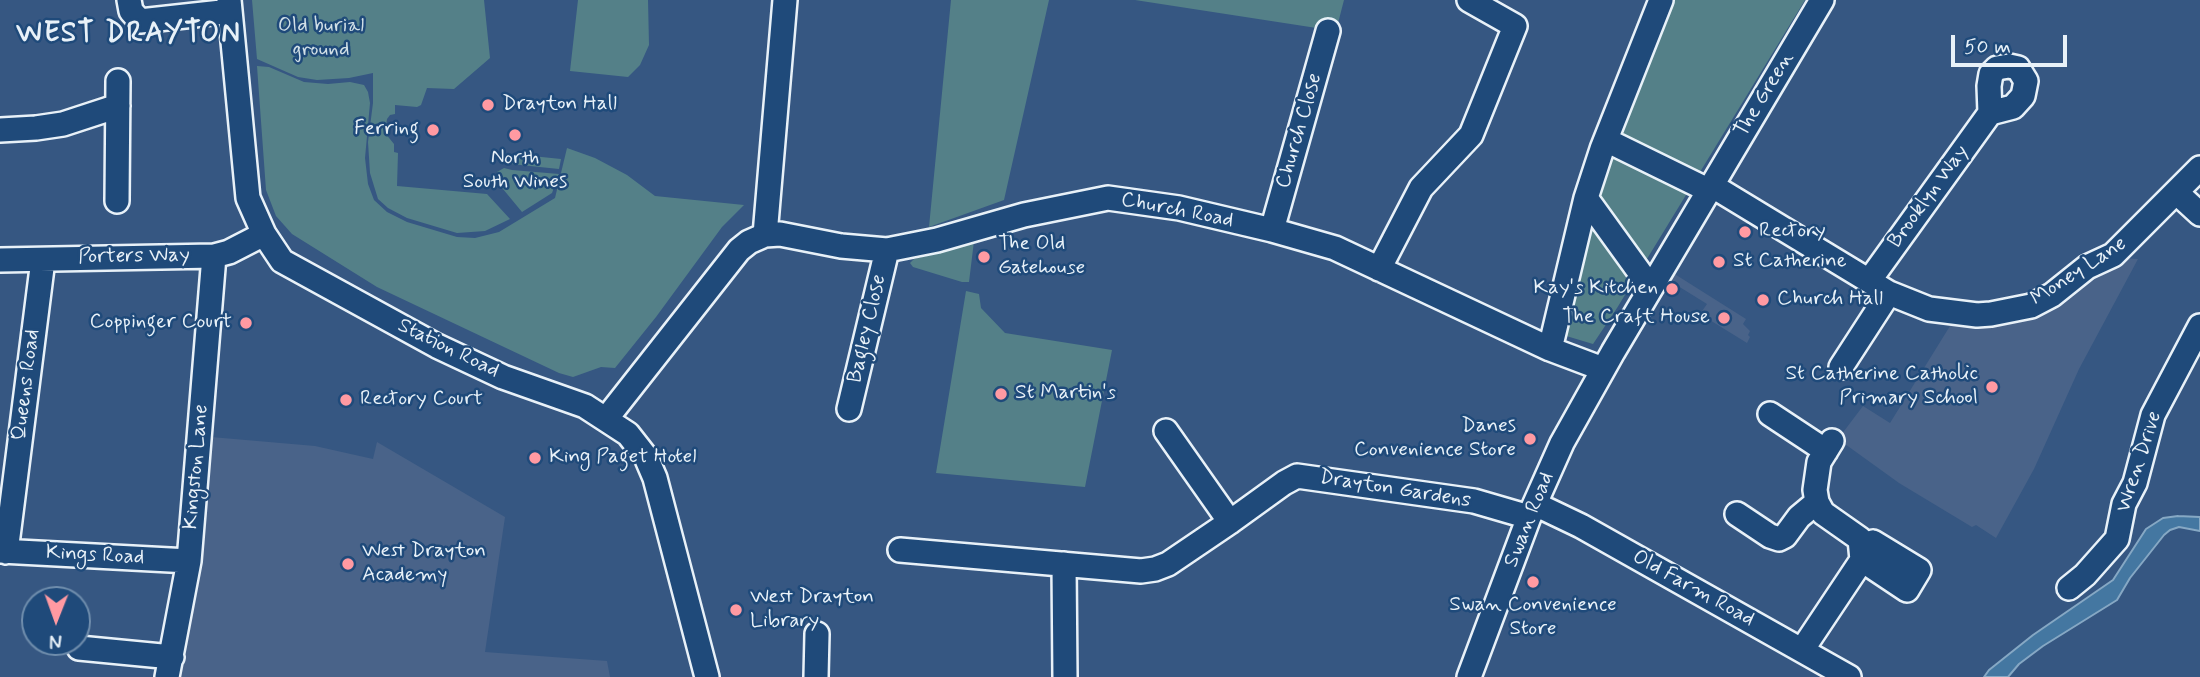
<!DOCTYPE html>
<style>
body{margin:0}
#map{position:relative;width:2200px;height:677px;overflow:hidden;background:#365782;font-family:Mynerve,sans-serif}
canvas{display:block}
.north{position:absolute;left:21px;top:586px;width:70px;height:70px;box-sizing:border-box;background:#1f4a7a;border:2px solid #6f8dac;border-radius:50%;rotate:181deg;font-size:19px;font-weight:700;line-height:28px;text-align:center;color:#e8f1f8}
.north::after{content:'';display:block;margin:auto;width:24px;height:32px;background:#ff9aa2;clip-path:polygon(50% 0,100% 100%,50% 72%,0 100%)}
.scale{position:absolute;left:1951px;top:35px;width:116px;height:32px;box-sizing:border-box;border:4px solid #e8f1f8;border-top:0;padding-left:9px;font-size:21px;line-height:24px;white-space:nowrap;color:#e8f1f8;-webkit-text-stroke:5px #1f4a7a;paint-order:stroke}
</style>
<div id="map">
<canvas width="2200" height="677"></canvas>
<div class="north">N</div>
<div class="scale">50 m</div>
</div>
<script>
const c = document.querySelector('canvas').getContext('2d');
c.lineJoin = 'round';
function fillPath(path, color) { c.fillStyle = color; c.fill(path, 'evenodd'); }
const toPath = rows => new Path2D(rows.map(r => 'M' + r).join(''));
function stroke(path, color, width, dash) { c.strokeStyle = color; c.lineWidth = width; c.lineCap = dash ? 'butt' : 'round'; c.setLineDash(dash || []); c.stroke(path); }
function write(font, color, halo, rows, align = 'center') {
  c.font = font + ' Mynerve,sans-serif'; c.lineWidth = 5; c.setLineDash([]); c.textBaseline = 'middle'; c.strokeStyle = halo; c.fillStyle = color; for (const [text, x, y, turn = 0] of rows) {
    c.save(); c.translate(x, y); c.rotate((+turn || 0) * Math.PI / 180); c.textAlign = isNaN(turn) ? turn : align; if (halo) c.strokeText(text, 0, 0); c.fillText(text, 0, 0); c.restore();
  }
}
const built = toPath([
 [2122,258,2138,259,2079,369,2034,469,1996,538,1976,525,1972,527,1899,483,1838,439,1863,406,1890,423,1950,326,1988,327,2026,318],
 [1673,273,1746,319,1743,324,1750,331,1748,335,1750,337,1747,343,1700,314,1707,304,1670,281],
 [211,437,315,446,373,459,377,442,505,517,485,652,607,661,610,677,178,677,196,592]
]);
const green = toPath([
 [252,0,484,0,490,58,454,89,427,88,421,105,417,107,395,105,395,114,390,115,387,119,385,133,394,144,394,152,398,153,397,186,487,194,510,219,485,231,457,233,407,218,388,208,378,199,370,173,368,142,373,103,373,73,349,78,317,80,298,77,257,59],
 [578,0,648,0,649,45,640,65,628,77,570,71],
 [951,0,1049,0,1004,200,929,227],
 [1135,0,1344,0,1336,31],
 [1674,0,1805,0,1617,308,1593,344,1563,335,1605,165],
 [257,66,269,67,304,82,328,84,350,82,364,85,368,92,370,103,365,158,368,184,374,200,387,212,407,222,457,237,475,238,499,232,555,198,567,148,595,158,627,175,655,196,744,205,722,227,656,317,615,368,601,367,573,377,559,373,377,287,292,234,276,216,266,190],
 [503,153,561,159,559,169,501,163],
 [504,168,512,170,559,174,552,193,522,212,498,183,497,172],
 [974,241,969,282,962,282,913,267,910,263,914,259,938,253],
 [966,291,979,294,981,308,1005,333,1112,350,1085,487,936,473]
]);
const water = toPath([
 [2178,516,2200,517,2200,531,2179,527,2170,530,2164,535,2130,578,2117,600,2043,646,2019,664,2008,677,1984,677,1989,670,2033,635,2113,580,2146,529,2163,518,2178,516]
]);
const minor = toPath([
 [129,0,131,11,140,21,230,11],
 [229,0,248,198,264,234,282,261,437,346,503,377,585,406,628,434,646,457,655,478,707,677],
 [0,130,36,128,63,124,118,106],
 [1606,140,1708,190],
 [1711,185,1889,293,1929,309,1977,315,1991,314,2031,306,2052,295,2087,267,2113,255,2200,168],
 [2176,192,2200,214],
 [1586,198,1651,288],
 [117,201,118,81],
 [1272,230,1328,31],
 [765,235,785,0],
 [0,260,214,256,229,252,264,234],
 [1379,269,1421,188,1471,135,1515,26,1469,0],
 [1869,281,1990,113,1989,86,1991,74,1997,68,2009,66,2018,68,2026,81,2023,96,2013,107,1990,113],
 [1550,349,1586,198,1602,149,1661,0],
 [1841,367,1889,293],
 [849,409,887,250],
 [1770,414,1826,451],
 [606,419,739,250,749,242,765,235,780,234,841,246,887,250,937,240,1024,215,1108,198,1179,208,1272,230,1335,248,1550,349,1603,369],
 [1166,431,1230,522],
 [1535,504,1581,526,1849,677],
 [1737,514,1770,536,1779,539,1785,536,1799,517,1817,502],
 [1873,542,1919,570,1907,590,1862,560,1873,542],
 [900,550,1141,571,1155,569,1168,564,1230,522,1284,483,1297,476,1474,501,1529,517],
 [0,551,189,561],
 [6,552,43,260],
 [1064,564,1065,677],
 [2069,588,2085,575,2117,539,2124,504,2135,483,2153,415,2200,326],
 [79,648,172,657],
 [1802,650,1862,560,1860,539,1823,513,1817,502,1815,490,1819,462,1832,441],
 [167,677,189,561,214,256],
 [816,677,817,634],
 [1469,677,1529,517,1562,443,1613,352,1822,0]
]);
const markers = [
 [488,105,7,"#ff9aa2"],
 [433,130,7,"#ff9aa2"],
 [515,135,7,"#ff9aa2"],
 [1745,232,7,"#ff9aa2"],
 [984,257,7,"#ff9aa2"],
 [1719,262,7,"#ff9aa2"],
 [1672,289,7,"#ff9aa2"],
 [1763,300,7,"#ff9aa2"],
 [1724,318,7,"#ff9aa2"],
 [246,323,7,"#ff9aa2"],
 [1992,387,7,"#ff9aa2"],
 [1001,394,7,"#ff9aa2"],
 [346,400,7,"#ff9aa2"],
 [1530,439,7,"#ff9aa2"],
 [535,458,7,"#ff9aa2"],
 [348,564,7,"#ff9aa2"],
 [1533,582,7,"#ff9aa2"],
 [736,610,7,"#ff9aa2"]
];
const parkNames = [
 ["Old burial",321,27],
 ["ground",321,51]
];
const streetNames = [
 ["The Green",1765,95,-59],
 ["Church Close",1300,131,-74],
 ["Brooklyn Way",1929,197,-54],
 ["Church Road",1177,211,11],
 ["Porters Way",134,257,-1],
 ["Money Lane",2079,272,-33],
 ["Bagley Close",868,329,-77],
 ["Station Road",448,349,26],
 ["Queens Road",27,385,-83],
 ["Wren Drive",2140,462,-72],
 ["Kingston Lane",197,467,-85],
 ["Drayton Gardens",1395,490,9],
 ["Swan Road",1530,520,-68],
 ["Kings Road",95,556,3],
 ["Old Farm Road",1693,589,29]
];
const poiNames = [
 ["Drayton Hall",502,105],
 ["Ferring",419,130,"right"],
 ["North",515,159,"center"],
 ["South Wines",515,183,"center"],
 ["Rectory",1759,232],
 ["The Old",998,245],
 ["Gatehouse",998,269],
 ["St Catherine",1733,262],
 ["Kay's Kitchen",1658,289,"right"],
 ["Church Hall",1777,300],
 ["The Craft House",1710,318,"right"],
 ["Coppinger Court",232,323,"right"],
 ["St Catherine Catholic",1978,375,"right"],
 ["Primary School",1978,399,"right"],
 ["St Martin's",1015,394],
 ["Rectory Court",360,400],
 ["Danes",1516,427,"right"],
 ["Convenience Store",1516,451,"right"],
 ["King Paget Hotel",549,458],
 ["West Drayton",362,552],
 ["Academy",362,576],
 ["West Drayton",750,598],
 ["Library",750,622],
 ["Swan Convenience",1533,606,"center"],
 ["Store",1533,630,"center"]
];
const districtNames = [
 ["WEST DRAYTON",129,35]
];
fillPath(built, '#496389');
fillPath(green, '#548088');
fillPath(water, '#4477a1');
stroke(water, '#86a8c4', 2);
stroke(minor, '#e8f1f8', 28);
stroke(minor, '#1f4a7a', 23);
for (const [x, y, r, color] of markers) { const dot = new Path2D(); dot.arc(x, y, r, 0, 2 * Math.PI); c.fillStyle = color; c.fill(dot); stroke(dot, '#1f4a7a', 2.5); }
write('21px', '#d2e0e7', '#1f4a7a', parkNames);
write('21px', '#e8f1f8', '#1f4a7a', streetNames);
write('21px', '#e8f1f8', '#1f4a7a', poiNames, 'left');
c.letterSpacing = '2px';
write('bold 28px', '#e8f1f8', '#1f4a7a', districtNames);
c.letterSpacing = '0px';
</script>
